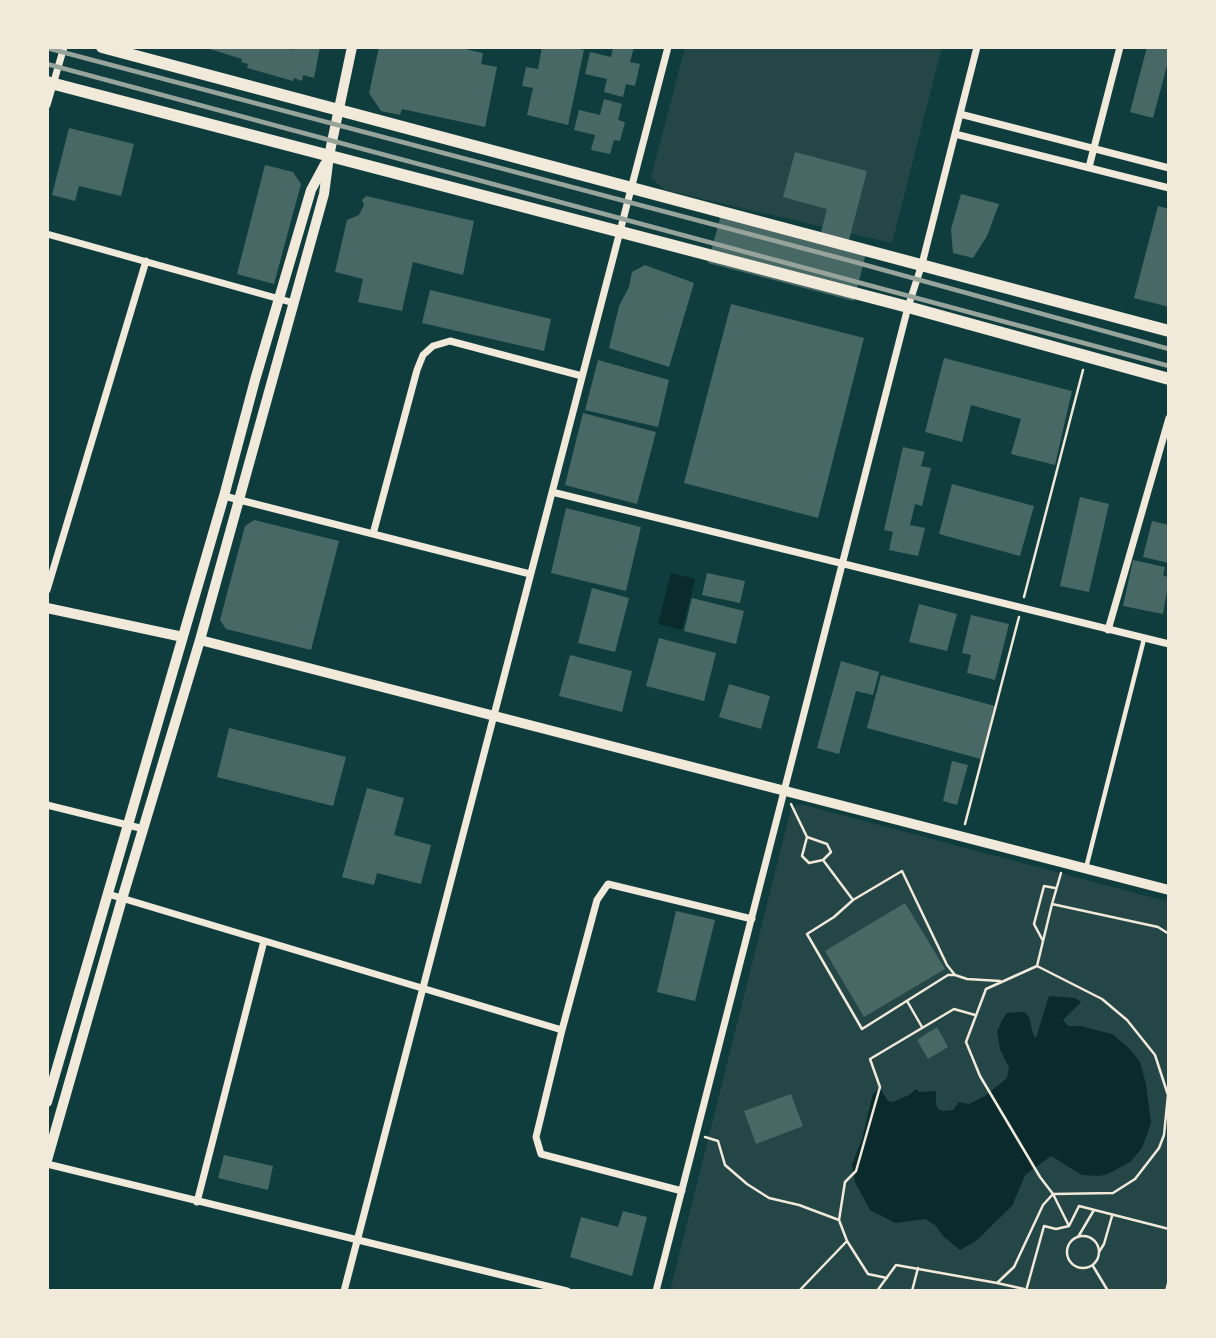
<!DOCTYPE html>
<style>
body{margin:0}
#map{position:relative;width:1216px;height:1338px;overflow:hidden;background:#0f3d3e;font-family:"Nunito Sans",sans-serif}
canvas{display:block}
.frame{position:absolute;inset:0;border:49px solid #f1e9da;pointer-events:none}
</style>
<div id="map">
<canvas width="1216" height="1338"></canvas>
<div class="frame"></div>
</div>
<script>
const c = document.querySelector('canvas').getContext('2d');
c.lineJoin = 'round';
function fillPath(path, color) { c.fillStyle = color; c.fill(path, 'evenodd'); }
const toPath = rows => new Path2D(rows.map(r => 'M' + r).join(''));
function stroke(path, color, width, dash) { c.strokeStyle = color; c.lineWidth = width; c.lineCap = dash ? 'butt' : 'round'; c.setLineDash(dash || []); c.stroke(path); }
const green = toPath([
 [685,47,942,47,892,243,665,190,651,178],
 [797,805,804,805,1169,902,1169,1291,670,1291,789,817,792,808]
]);
const water = toPath([
 [671,573,695,579,682,630,658,624],
 [1049,996,1075,998,1081,1002,1063,1020,1068,1026,1080,1026,1112,1034,1130,1049,1140,1062,1146,1084,1151,1123,1142,1148,1130,1162,1108,1174,1099,1176,1082,1175,1051,1156,1025,1175,1012,1206,976,1241,960,1250,944,1237,935,1225,925,1219,895,1223,870,1210,855,1182,852,1165,862,1139,873,1094,880,1088,888,1101,893,1102,909,1095,916,1089,919,1092,936,1091,936,1104,938,1109,943,1111,953,1110,959,1102,969,1104,985,1096,1007,1078,1009,1068,1000,1049,997,1032,1002,1020,1007,1013,1025,1012,1029,1017,1033,1034,1036,1038]
]);
const building = toPath([
 [203,47,286,47,294,50,295,47,320,47,314,78,303,75,302,81,294,78,293,81,247,68,248,64,241,62,242,59],
 [379,47,456,47,483,53,481,64,497,67,485,127,402,109,400,115,381,111,369,93],
 [542,47,570,47,584,50,568,125,527,115,533,88,522,86,526,67,538,69],
 [613,47,634,47,630,62,640,64,635,86,626,84,623,97,604,92,607,79,585,74,590,52,611,57],
 [1147,47,1169,47,1169,58,1153,118,1130,112],
 [604,99,622,104,618,120,625,122,620,141,614,140,610,154,591,150,595,135,574,130,579,110,600,115],
 [69,128,134,144,121,196,79,186,75,201,52,195],
 [795,152,867,171,849,240,868,245,854,301,708,263,723,207,821,232,827,209,783,197],
 [265,165,293,172,301,184,274,284,237,274],
 [961,194,999,204,987,236,973,258,953,253,951,229],
 [366,196,474,221,463,275,413,262,402,311,358,302,363,279,335,272,347,220,359,215,364,205,362,200],
 [1158,206,1169,209,1169,307,1134,298],
 [645,265,694,283,669,367,609,348,619,306,629,287,632,272],
 [430,290,551,319,544,351,422,323],
 [731,304,864,338,818,518,684,483],
 [944,358,1072,391,1055,465,1011,454,1021,419,971,405,962,442,925,432],
 [598,360,669,380,658,427,585,410],
 [583,413,656,432,637,504,565,485],
 [903,447,925,452,921,466,931,468,922,506,915,504,910,525,925,528,918,556,889,550,893,532,884,530],
 [952,484,1034,506,1020,556,939,534],
 [1080,497,1109,504,1089,592,1060,586],
 [566,508,641,527,626,591,551,573],
 [254,520,339,541,311,650,226,629,220,620,245,526],
 [1152,521,1169,525,1169,563,1143,557],
 [1133,560,1165,567,1163,575,1169,578,1163,614,1123,606],
 [707,573,745,581,740,603,702,595],
 [592,588,629,598,615,652,578,643],
 [692,598,744,611,736,644,684,631],
 [919,604,957,614,947,651,909,642],
 [971,615,1009,624,995,680,967,673,971,655,962,653],
 [659,638,716,653,704,701,646,686],
 [570,655,632,671,622,712,559,696],
 [841,661,879,672,873,695,856,691,839,754,817,748],
 [881,675,995,706,981,759,867,728],
 [729,684,770,696,761,729,719,717],
 [229,728,346,757,333,806,217,777],
 [952,761,968,765,957,805,943,801],
 [367,788,404,798,394,835,431,845,421,884,377,873,374,885,342,877],
 [905,903,945,969,864,1017,825,951],
 [676,911,715,920,695,1001,657,992],
 [937,1027,948,1047,928,1059,917,1040],
 [791,1094,803,1126,756,1144,744,1111],
 [224,1155,273,1166,268,1190,218,1178],
 [623,1211,647,1217,632,1276,570,1257,581,1217,618,1227]
]);
const path = toPath([
 [1024,597,1083,370],
 [791,804,807,837,802,856,809,863,823,860,831,852,827,844,807,837],
 [965,824,1019,617],
 [823,860,853,900,902,871,947,965,955,975,967,979,1000,981],
 [1061,873,1052,904,1158,927,1169,934],
 [853,900,834,917,807,934,862,1029,948,975,955,975],
 [1043,941,1034,924,1044,886,1055,888],
 [1037,966,986,989,966,1042,980,1076,1040,1177,1053,1194,1113,1193,1135,1179,1159,1148,1164,1135,1168,1095,1155,1055,1127,1020,1102,999,1037,966,1052,904],
 [907,1001,922,1027],
 [705,1137,718,1141,725,1165,747,1184,769,1198,799,1205,839,1220,847,1241,868,1274,887,1278],
 [839,1220,845,1182,856,1171,880,1087,870,1059,954,1009,975,1015],
 '1067 1252a16 16 0 1 1 32 0a16 16 0 1 1-32 0Z',
 [1078,1237,1094,1210],
 [1099,1252,1104,1244,1112,1216],
 [1093,1266,1108,1291],
 [997,1283,1024,1289],
 [799,1291,847,1241],
 [877,1291,896,1265,997,1283,1014,1267,1043,1205,1053,1194,1069,1226,1079,1206,1169,1229],
 [912,1291,918,1268],
 [1026,1291,1044,1226,1056,1229,1069,1226],
 [1166,1291,1169,1280]
]);
const service = toPath([
 [1086,868,1144,639]
]);
const minor = toPath([
 [47,105,64,47],
 [960,114,1169,168],
 [955,134,1169,188],
 [1089,167,1120,47],
 [47,234,294,303],
 [552,492,1169,644],
 [224,496,530,574],
 [373,534,417,370,423,355,433,346,450,341,582,376],
 [47,590,146,261],
 [1108,630,1169,418],
 [47,805,144,829],
 [108,894,562,1030],
 [47,1164,567,1291],
 [682,1191,541,1154,536,1137,562,1030,597,900,608,884,752,919],
 [197,1202,264,941],
 [344,1291,668,47],
 [656,1291,908,307,922,264,977,47]
]);
const tertiary = toPath([
 [47,608,183,637],
 [200,640,1169,890],
 [47,1102,224,496,255,380,311,190,325,164],
 [47,1160,122,899,200,640,324,194,329,156,352,47]
]);
const secondary = toPath([
 [102,47,1169,331],
 [47,82,908,307,1169,379]
]);
const rail = toPath([
 [47,48,851,261,1169,349],
 [47,64,1169,366]
]);
fillPath(green, '#244646');
fillPath(water, '#0a2a2b');
fillPath(building, '#486865');
stroke(path, '#f1e9da', 2.5);
stroke(service, '#f1e9da', 4.5);
stroke(minor, '#f1e9da', 7);
stroke(tertiary, '#f1e9da', 10);
stroke(secondary, '#f1e9da', 12);
stroke(rail, '#97a49c', 4.5);
</script>
